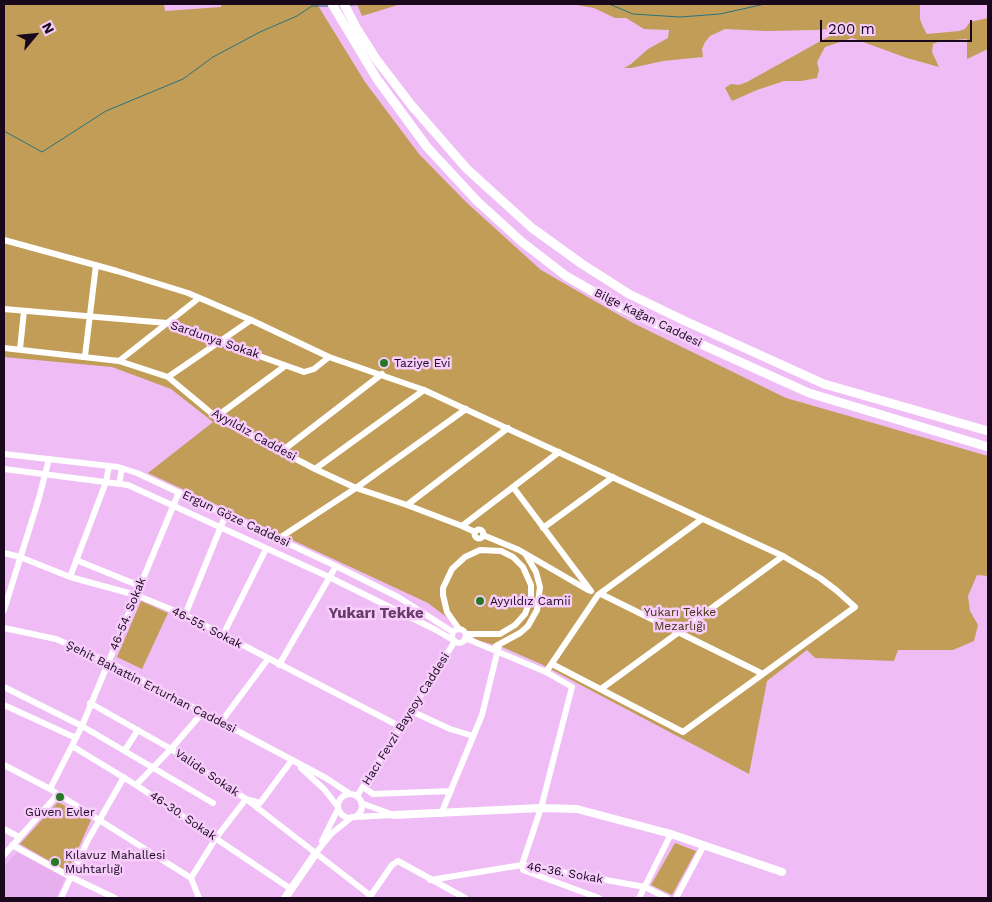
<!DOCTYPE html>
<meta charset="utf-8">
<style>
body{margin:0}
#map{position:relative;width:992px;height:902px;overflow:hidden;background:#efbcf5;font-family:"Work Sans",sans-serif}
canvas{display:block}
.frame{position:absolute;inset:0;border:5px solid #1a081d;pointer-events:none}
.north{position:absolute;left:10px;top:10px;width:50px;height:50px;-webkit-text-stroke:4px #f6cdfb;paint-order:stroke;rotate:62deg;font-size:14px;font-weight:700;line-height:20px;text-align:center;color:#1a081d}
.north::after{content:'';display:block;margin:auto;width:18px;height:22px;background:#1a081d;clip-path:polygon(50% 0,100% 100%,50% 72%,0 100%)}
.scale{position:absolute;left:820px;top:20px;width:152px;height:22px;box-sizing:border-box;border:2px solid #1a081d;border-top:0;padding-left:6px;font-size:15px;line-height:18px;white-space:nowrap;color:#1a081d;-webkit-text-stroke:4px #f6cdfb;paint-order:stroke}
</style>
<div id="map">
<canvas width="992" height="902"></canvas>
<div class="frame"></div>
<div class="north">N</div>
<div class="scale">200 m</div>
</div>
<script>
const c = document.querySelector('canvas').getContext('2d');
c.lineJoin = 'round';
function fillPath(path, color) { c.fillStyle = color; c.fill(path, 'evenodd'); }
const toPath = rows => new Path2D(rows.map(r => 'M' + r).join(''));
function stroke(path, color, width, dash) { c.strokeStyle = color; c.lineWidth = width; c.lineCap = dash ? 'butt' : 'round'; c.setLineDash(dash || []); c.stroke(path); }
function write(font, color, halo, rows, align = 'center') {
  c.font = font + ' "Work Sans",sans-serif'; c.lineWidth = 5; c.setLineDash([]); c.textBaseline = 'middle'; c.strokeStyle = halo; c.fillStyle = color; for (const [text, x, y, turn = 0] of rows) {
    c.save(); c.translate(x, y); c.rotate((+turn || 0) * Math.PI / 180); c.textAlign = isNaN(turn) ? turn : align; if (halo) c.strokeText(text, 0, 0); c.fillText(text, 0, 0); c.restore();
  }
}
const built = toPath([
 [17,852,65,878,56,898,4,898,4,867]
]);
const green = toPath([
 [4,4,164,4,165,11,221,7,221,4,317,4,365,82,419,154,466,202,541,270,633,323,786,398,988,456,988,576,977,575,968,596,970,611,978,625,974,641,953,650,898,650,894,661,815,658,807,650,767,681,749,774,541,664,502,647,477,640,428,603,148,473,213,422,171,389,112,367,4,357],
 [357,4,401,4,362,16],
 [571,4,920,4,920,19,923,27,927,34,959,31,965,29,970,22,988,18,988,49,967,59,967,39,940,41,933,44,932,52,939,67,907,58,852,38,825,47,817,62,819,70,817,78,801,81,784,81,757,90,732,101,725,88,731,84,739,85,747,82,835,33,840,28,817,30,766,31,725,29,710,36,705,42,702,49,703,57,663,61,631,68,624,68,631,64,648,49,668,38,669,30,644,29,626,18,615,18,594,8],
 [141,601,168,613,142,669,117,657],
 [58,802,91,820,69,869,66,871,57,865,59,861,53,858,51,862,20,844],
 [675,843,696,851,672,895,651,885]
]);
const stream = toPath([
 [609,4,633,14,680,17,720,14,765,4],
 [350,5,367,4],
 [4,131,42,152,106,111,183,79,213,57,260,32,297,16,312,6,328,6]
]);
const minor = toPath([
 [4,240,117,271,188,293,251,320,329,357,424,390,783,556,820,578,836,590,855,607,683,732,552,664],
 [4,309,167,323,304,372,314,369,329,357],
 [4,348,119,361,168,377,216,417,315,469,356,488,407,505,462,526,475,532],
 [20,349,24,311],
 [85,356,96,265],
 [119,361,199,298],
 [168,377,251,320],
 [216,417,285,366],
 [282,451,382,374],
 [4,454,118,467,137,473,336,566,398,597,453,632],
 [4,469,128,485,329,577,436,630,453,640],
 [315,469,424,390],
 [119,484,122,468],
 [513,487,591,591],
 [407,505,508,428],
 [462,526,559,452],
 [543,528,613,477],
 '474.5 534a4.5 4.5 0 1 1 9 0a4.5 4.5 0 1 1-9 0Z',
 [483,535,519,550,588,590],
 [278,539,356,488,466,409],
 [4,553,20,557,70,577,136,595,185,615,401,727],
 [76,560,140,586],
 [70,577,106,482,109,466],
 [601,594,763,674],
 [4,610,39,498,49,459],
 [185,615,226,514],
 [4,628,56,639,108,662,326,778,350,794],
 '452 636a7 7 0 1 1 14 0a7 7 0 1 1-14 0Z',
 [459,629,447,612,443,595,443,588,452,569,465,557,480,550,501,551,513,557,523,567,531,585,531,598,525,614,515,625,500,634,466,634],
 [223,635,266,549],
 [465,638,546,672,572,687,541,808,522,865,523,870,599,898],
 [496,646,520,633,528,626,537,610,540,587,536,572,526,555],
 [279,665,336,566],
 [546,672,598,595,702,519],
 [4,687,82,726,213,803],
 [601,689,783,556],
 [90,703,171,749,246,799,371,896],
 [4,705,76,738],
 [411,711,450,729,473,736],
 [221,722,268,659],
 [72,746,136,785,291,889],
 [125,750,138,730],
 [4,765,50,789,191,878,199,898],
 [301,768,324,789,338,807],
 [136,785,171,749,203,712],
 [363,787,373,794,451,791],
 [50,789,82,726,179,492],
 '338 806a12 12 0 1 1 24 0a12 12 0 1 1-24 0Z',
 [357,796,455,641],
 [361,803,391,814],
 [441,814,482,715,499,645],
 [355,817,394,815],
 [4,829,19,837],
 [322,841,338,809],
 [12,845,71,877,115,898],
 [316,853,331,834,352,817],
 [4,855,58,794],
 [191,878,216,838,246,799,260,803,292,760],
 [430,880,522,865,645,887,667,898],
 [61,898,88,840,124,777],
 [369,898,392,865,398,861,465,898],
 [639,898,671,834],
 [676,898,704,845]
]);
const tertiary = toPath([
 [394,815,541,808,577,809,671,834,782,872],
 [285,898,316,853]
]);
const secondary = toPath([
 [332,4,377,79,427,147,477,201,522,242,566,276,623,309,809,393,988,447],
 [344,4,357,29,376,59,412,106,467,169,532,228,582,264,629,294,685,321,824,384,988,431]
]);
const markers = [
 [384,363,5,"#267924"],
 [480,601,5,"#267924"],
 [60,797,5,"#267924"],
 [55,862,5,"#267924"]
];
const streetNames = [
 ["Bilge Kağan Caddesi",648,318,26],
 ["Sardunya Sokak",215,340,19],
 ["Ayyıldız Caddesi",254,435,29],
 ["Ergun Göze Caddesi",236,519,25],
 ["46-54. Sokak",128,614,-68],
 ["46-55. Sokak",207,628,27],
 ["Şehit Bahattin Erturhan Caddesi",151,687,27],
 ["Hacı Fevzi Baysoy Caddesi",406,719,-58],
 ["Valide Sokak",207,773,34],
 ["46-30. Sokak",183,816,34],
 ["46-36. Sokak",565,873,10]
];
const poiNames = [
 ["Taziye Evi",394,363],
 ["Ayyıldız Camii",490,601],
 ["Güven Evler",60,812,"center"],
 ["Kılavuz Mahallesi",65,855],
 ["Muhtarlığı",65,869]
];
const parkNames = [
 ["Yukarı Tekke",680,612],
 ["Mezarlığı",680,626]
];
const quarterNames = [
 ["Yukarı Tekke",376,614]
];
fillPath(built, '#e7afee');
fillPath(green, '#c19d58');
stroke(stream, '#29727e', 1);
stroke(minor, '#fff', 6);
stroke(tertiary, '#fff', 8);
stroke(secondary, '#fff', 9);
for (const [x, y, r, color] of markers) { const dot = new Path2D(); dot.arc(x, y, r, 0, 2 * Math.PI); c.fillStyle = color; c.fill(dot); stroke(dot, '#f6cdfb', 2); }
write('12px', '#1a081d', '#f6cdfb', streetNames);
write('12px', '#1a081d', '#f6cdfb', poiNames, 'left');
write('12px', '#48360e', '#f6cdfb', parkNames);
write('bold 15px', '#673c6d', '#f6cdfb', quarterNames);
</script>
